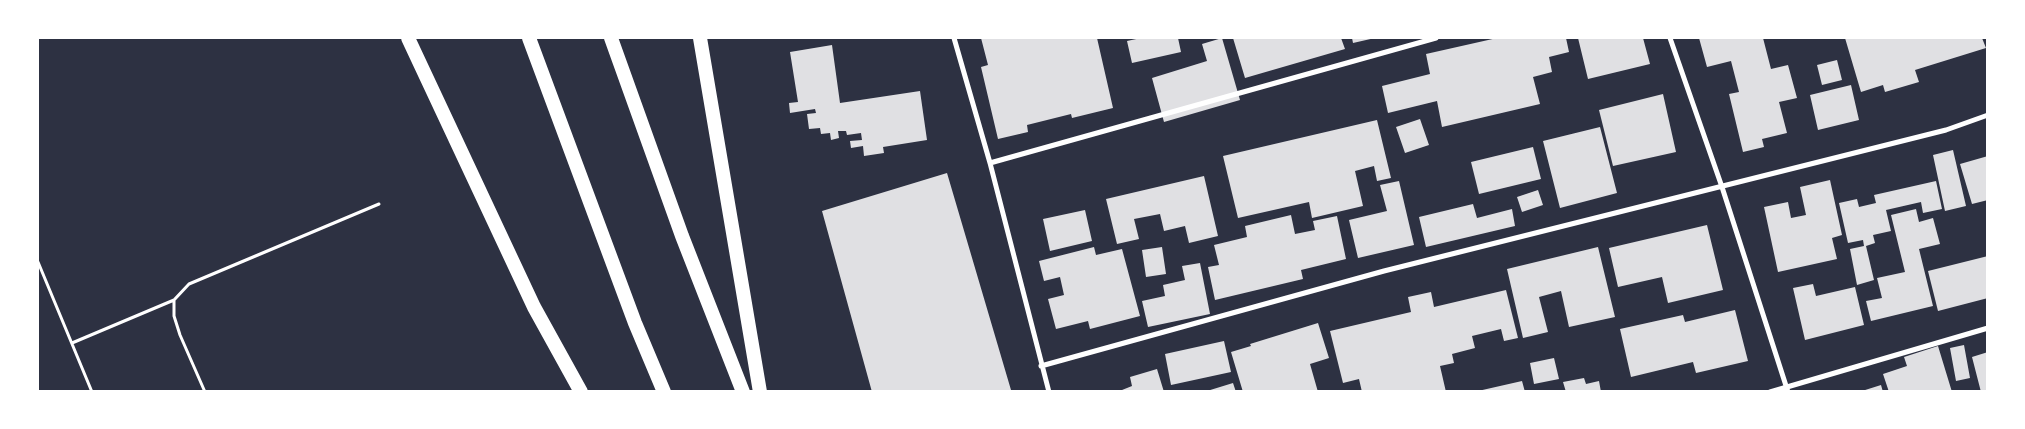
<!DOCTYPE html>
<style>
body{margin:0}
#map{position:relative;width:2025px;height:429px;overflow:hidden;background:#2d3142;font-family:"PT Sans",sans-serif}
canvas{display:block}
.frame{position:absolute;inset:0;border:39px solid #fff;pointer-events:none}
</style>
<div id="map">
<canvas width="2025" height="429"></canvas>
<div class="frame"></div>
</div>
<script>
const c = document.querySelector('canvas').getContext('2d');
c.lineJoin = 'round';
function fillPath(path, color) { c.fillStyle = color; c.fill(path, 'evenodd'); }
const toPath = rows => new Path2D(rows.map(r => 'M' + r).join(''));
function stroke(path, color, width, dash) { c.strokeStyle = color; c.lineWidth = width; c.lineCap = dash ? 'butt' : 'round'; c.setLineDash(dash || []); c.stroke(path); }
const building = toPath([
 [981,38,1097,38,1113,108,1072,118,1071,114,1027,125,1028,132,998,139,981,67,988,65],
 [1141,38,1178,38,1181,52,1132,63,1127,41],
 [1222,38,1240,100,1164,122,1152,78,1207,61,1202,44],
 [1233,38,1341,38,1345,49,1245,78],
 [1352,38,1375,38,1353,43],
 [1497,38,1566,38,1569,52,1549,57,1552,72,1533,77,1540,104,1442,127,1437,101,1388,113,1382,86,1430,74,1426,54],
 [1578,38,1643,38,1650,64,1588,79],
 [1699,38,1763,38,1771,69,1788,65,1797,98,1779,102,1787,133,1762,139,1764,147,1743,152,1729,94,1739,92,1731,61,1707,67],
 [1845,38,1982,38,1986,48,1915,70,1919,82,1885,92,1883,85,1861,92],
 [832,45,840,103,920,91,927,140,883,147,884,153,864,156,863,146,851,148,850,141,862,140,861,133,847,135,846,131,838,131,839,138,831,140,830,133,821,134,820,128,809,129,807,114,816,113,815,109,790,113,789,103,798,102,790,52],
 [1837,60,1842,80,1822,85,1817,65],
 [1851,85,1859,120,1818,130,1810,95],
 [1663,94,1676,152,1613,166,1599,110],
 [1420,119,1429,145,1405,153,1396,127],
 [1377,120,1391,178,1377,181,1374,166,1355,171,1363,206,1312,218,1309,202,1238,218,1223,156],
 [1600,127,1617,193,1560,208,1543,141],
 [1533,147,1541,179,1479,194,1471,162],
 [1953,150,1966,206,1945,211,1933,155],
 [1988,156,1988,200,1972,204,1960,164],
 [947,173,1011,390,1006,392,872,392,822,211],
 [1204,176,1218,236,1189,243,1185,226,1164,231,1160,214,1134,219,1139,239,1117,244,1106,199],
 [1830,180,1842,235,1832,238,1837,259,1778,272,1764,207,1788,202,1791,218,1806,215,1800,187],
 [1399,181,1414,245,1358,258,1349,220,1387,211,1380,185],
 [1936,181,1942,209,1923,213,1921,202,1886,210,1891,231,1873,235,1875,243,1866,246,1874,280,1857,285,1850,249,1864,246,1863,240,1848,243,1839,203,1857,199,1859,207,1876,203,1874,195],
 [1538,190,1543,205,1522,212,1517,197],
 [1473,204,1477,218,1512,209,1515,226,1426,247,1419,217],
 [1916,209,1919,222,1933,218,1940,244,1919,249,1933,306,1871,321,1866,301,1882,298,1877,278,1905,272,1891,215],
 [1085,210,1092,241,1050,251,1043,219],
 [1291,215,1295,234,1315,230,1313,221,1337,216,1346,259,1301,270,1303,279,1215,300,1208,267,1219,265,1214,245,1247,237,1245,226],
 [1707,225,1723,290,1668,303,1662,277,1618,287,1609,248],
 [1094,247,1096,255,1122,249,1140,316,1090,329,1088,321,1056,329,1048,299,1064,295,1060,277,1044,281,1039,261],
 [1162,247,1166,274,1146,277,1142,250],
 [1598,247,1615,317,1569,327,1561,291,1539,297,1548,332,1523,338,1507,269],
 [1988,256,1988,298,1938,311,1928,271],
 [1200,263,1210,314,1148,327,1142,301,1165,296,1163,285,1185,280,1182,266],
 [1813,284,1816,296,1855,287,1864,325,1805,340,1793,288],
 [1506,290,1518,338,1504,341,1501,329,1472,336,1475,348,1452,354,1454,363,1440,366,1446,392,1362,392,1359,379,1343,383,1330,331,1411,312,1408,297,1431,292,1434,307],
 [1735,310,1748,361,1696,373,1693,362,1631,377,1620,329,1683,315,1685,322],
 [1318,323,1329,358,1310,364,1318,392,1243,392,1231,352,1251,346,1250,344],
 [1224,341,1231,372,1171,385,1165,354],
 [1964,345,1970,378,1956,381,1950,348],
 [1938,346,1952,392,1889,392,1883,374,1907,366,1904,357],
 [1988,352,1988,392,1981,392,1972,357],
 [1554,358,1559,379,1534,384,1530,363],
 [1157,369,1164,392,1117,392,1132,386,1130,377],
 [1584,378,1586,384,1599,381,1601,392,1566,392,1563,382],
 [1522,381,1525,392,1478,392,1478,391],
 [1233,383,1236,392,1207,392,1207,391],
 [1881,385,1883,392,1862,392,1862,391]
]);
const path = toPath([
 [38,262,92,392],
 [72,343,174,300],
 [205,392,180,335,174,316,174,300,189,284,379,204]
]);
const minor = toPath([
 [954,38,990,163,1049,392],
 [1670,38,1722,187,1788,392],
 [990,163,1436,38],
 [1041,366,1384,271,1946,130,1988,115],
 [1770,392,1988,328]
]);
const trunk = toPath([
 [408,38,534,307,581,392],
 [529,38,635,323,664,392],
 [611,38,682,236,743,392],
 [700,38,760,392]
]);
fillPath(building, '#e0e0e3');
stroke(path, '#fff', 3);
stroke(minor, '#fff', 5);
stroke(trunk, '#fff', 14);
</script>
